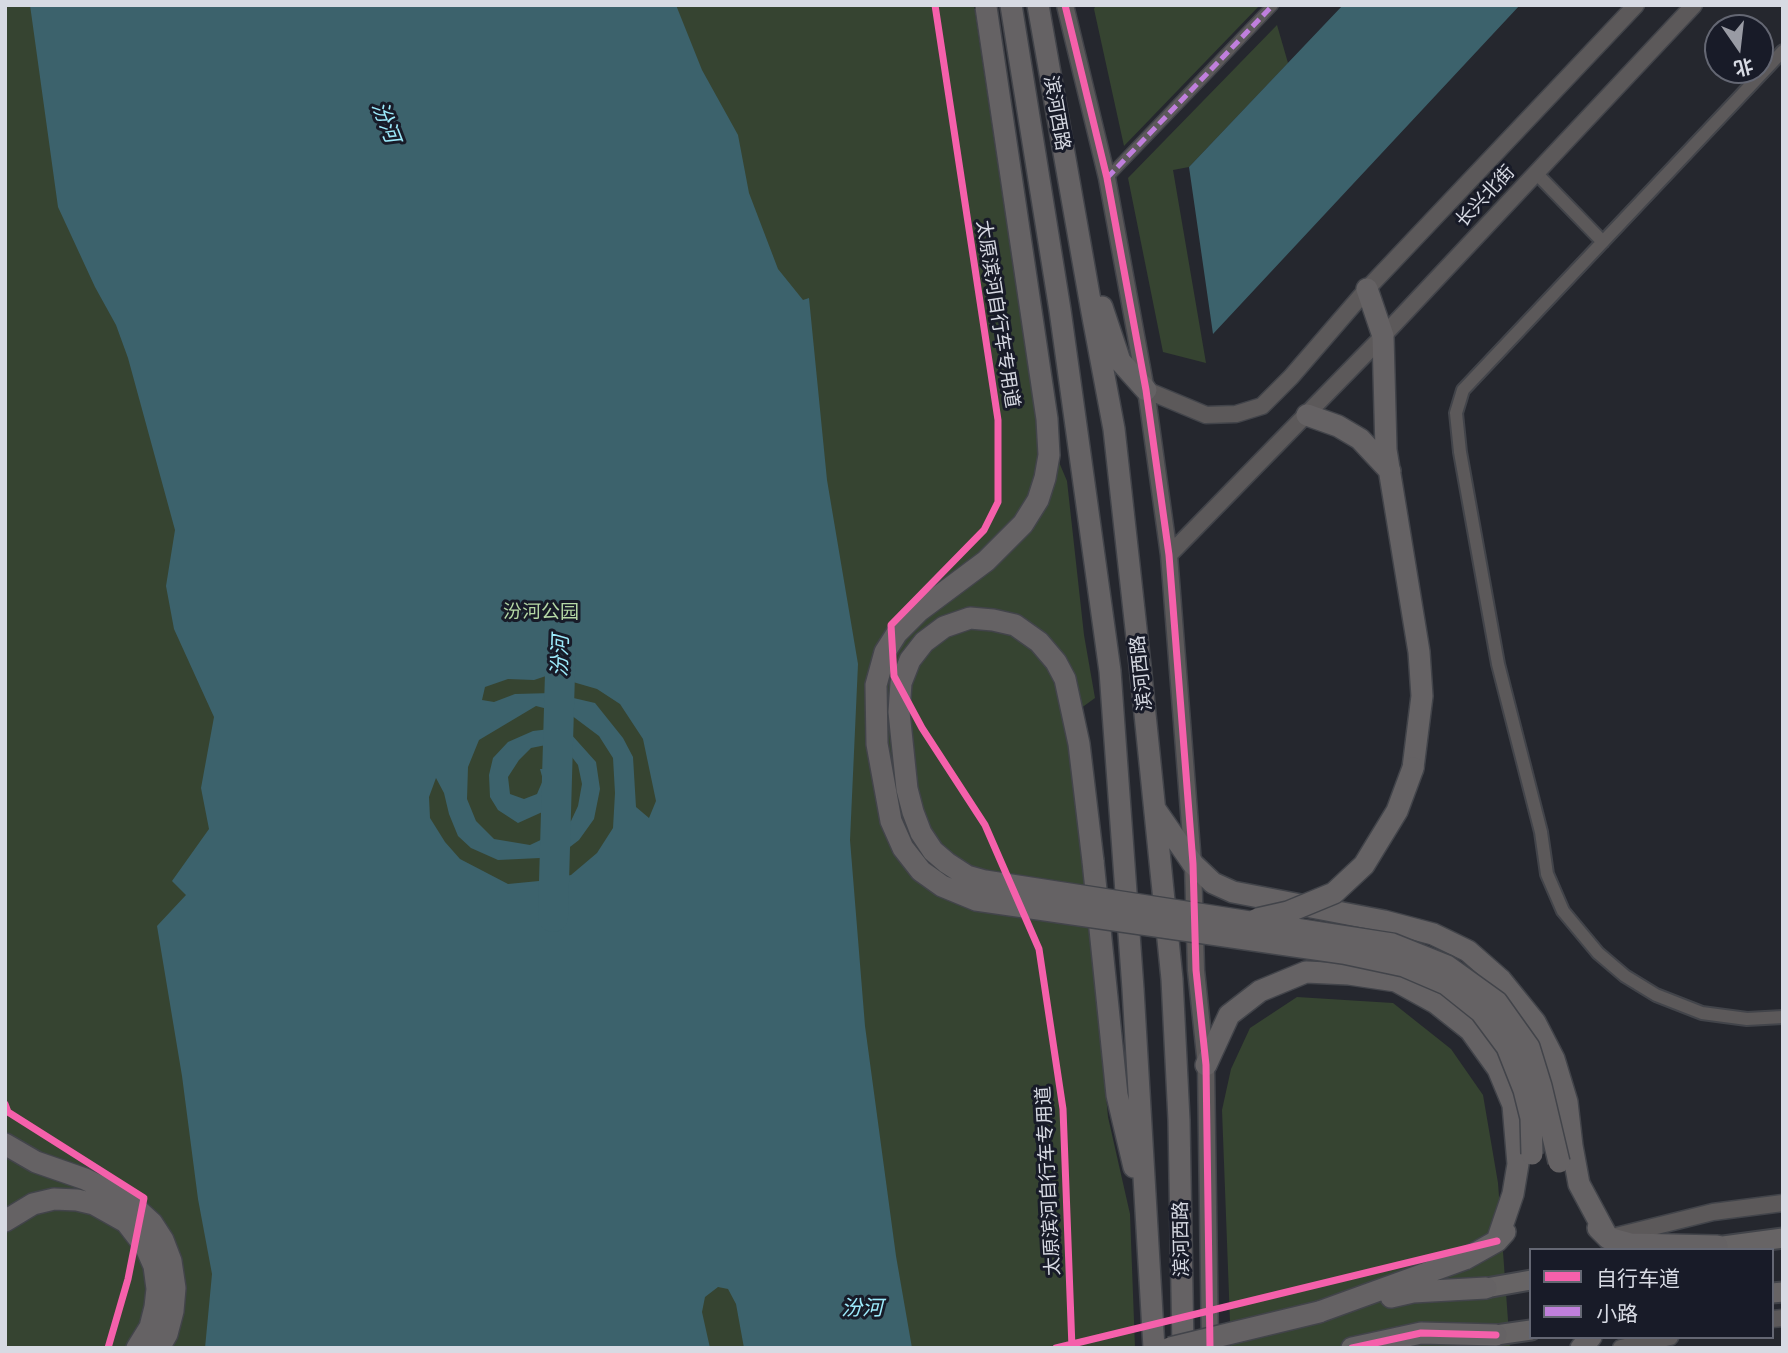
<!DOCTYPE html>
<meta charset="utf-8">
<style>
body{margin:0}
#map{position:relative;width:1788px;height:1353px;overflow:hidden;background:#25272e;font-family:Commissioner,"Noto Sans SC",sans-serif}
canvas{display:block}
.frame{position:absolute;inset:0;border:7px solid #d7dae3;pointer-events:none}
.legend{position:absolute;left:1529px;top:1248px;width:245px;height:91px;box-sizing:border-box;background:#181b28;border:2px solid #646773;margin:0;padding:9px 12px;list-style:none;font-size:21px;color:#d7dae3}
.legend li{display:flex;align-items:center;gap:14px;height:35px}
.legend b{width:35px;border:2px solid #646773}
.north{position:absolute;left:1704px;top:14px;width:70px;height:70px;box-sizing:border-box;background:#181b28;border:2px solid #646773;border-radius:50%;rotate:166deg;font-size:19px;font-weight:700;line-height:28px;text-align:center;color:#d7dae3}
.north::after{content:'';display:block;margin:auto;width:24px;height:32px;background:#999ba4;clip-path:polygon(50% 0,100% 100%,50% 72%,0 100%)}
</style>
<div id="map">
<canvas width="1788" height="1353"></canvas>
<div class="frame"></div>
<ul class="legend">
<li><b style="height:9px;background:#f560ab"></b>自行车道</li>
<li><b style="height:9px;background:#c07fdc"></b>小路</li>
</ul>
<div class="north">北</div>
</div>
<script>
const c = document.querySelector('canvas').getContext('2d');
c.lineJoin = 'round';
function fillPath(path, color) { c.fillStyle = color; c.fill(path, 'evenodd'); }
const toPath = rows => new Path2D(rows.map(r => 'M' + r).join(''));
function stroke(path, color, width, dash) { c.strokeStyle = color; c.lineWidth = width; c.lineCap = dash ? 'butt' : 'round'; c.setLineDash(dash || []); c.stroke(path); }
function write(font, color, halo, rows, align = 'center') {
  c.font = font + ' Commissioner,"Noto Sans SC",sans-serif'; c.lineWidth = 6; c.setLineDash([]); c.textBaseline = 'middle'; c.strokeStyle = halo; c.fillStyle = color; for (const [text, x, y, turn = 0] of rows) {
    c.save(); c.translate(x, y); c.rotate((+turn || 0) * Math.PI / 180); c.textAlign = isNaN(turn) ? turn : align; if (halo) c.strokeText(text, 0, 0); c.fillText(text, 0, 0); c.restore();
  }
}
const green = toPath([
 [5,5,974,5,1033,401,1067,481,1084,635,1095,698,1066,719,1091,932,1108,1117,1130,1214,1135,1348,5,1348],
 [1096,5,1260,5,1124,146,1094,9],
 [1277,25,1288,63,1189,167,1173,170,1206,363,1163,352,1128,178],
 [1297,997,1393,1003,1451,1049,1483,1095,1498,1183,1510,1348,1231,1348,1222,1110,1231,1069,1250,1028]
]);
const water = toPath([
 [30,5,676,5,702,70,738,135,749,193,778,269,803,300,809,298,827,480,858,664,850,840,865,1026,896,1256,912,1348,744,1348,736,1304,728,1289,718,1287,705,1297,702,1312,710,1348,205,1348,212,1274,198,1199,182,1076,157,926,186,895,172,881,209,829,201,788,214,717,174,629,166,586,175,530,128,358,116,325,95,287,58,207],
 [549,675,597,689,620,704,643,739,656,801,649,818,636,807,633,757,623,738,595,703,552,693,515,694,494,702,482,700,485,687,508,679,534,680],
 [536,706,571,715,599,736,613,758,615,793,613,828,597,853,571,875,539,881,508,884,460,859,445,842,430,818,429,797,436,778,444,793,449,814,458,836,471,848,498,860,540,858,566,850,579,840,594,819,600,789,596,762,570,733,550,729,533,731,508,742,493,758,489,775,490,797,498,810,518,823,549,809,560,797,560,783,552,769,540,769,543,780,537,794,524,799,510,794,508,777,519,760,531,748,546,745,568,752,578,765,582,784,578,806,571,821,547,837,530,845,494,839,476,821,467,799,468,767,479,740],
 [1343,5,1520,5,1213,334,1189,167]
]);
const river = toPath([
 [553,917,561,638]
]);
const pedestrian = toPath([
 [1107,178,1273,5]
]);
const minor = toPath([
 [1783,51,1463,390,1456,413,1460,452,1498,664,1541,832,1547,874,1563,911,1598,953,1625,976,1656,995,1702,1013,1747,1019,1783,1017],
 [1536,173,1603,242]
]);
const tertiary = toPath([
 [1065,5,1107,178,1146,390,1169,555,1193,864,1196,970,1206,1065,1210,1348],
 [1146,390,1206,415,1236,414,1262,406,1291,377,1367,289,1636,5],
 [1169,555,1383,336,1694,5],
 [1608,1238,1713,1212,1783,1203],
 [1772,1319,1783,1318],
 [1621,1348,1670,1337]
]);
const primary = toPath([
 [1701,1249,1783,1238],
 [1486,1288,1531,1280],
 [1772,1293,1783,1292],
 [1496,1335,1531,1330]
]);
const trunk = toPath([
 [1011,5,1060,310,1110,671,1133,989,1154,1348],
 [1038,5,1092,312,1114,429,1140,665,1172,979,1179,1120,1183,1348],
 [1367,289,1383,336,1386,450,1419,652,1422,696,1413,768],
 [1102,307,1120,361,1146,390],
 [1307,415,1338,426,1360,439,1390,471],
 [1155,809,1193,864,1213,883,1233,892,1384,921,1433,934,1468,951,1501,980,1535,1022,1554,1059,1567,1102,1572,1146,1579,1184,1608,1238],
 [1093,861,1117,1095,1134,1167],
 [1206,1065,1229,1015,1260,991,1306,972,1349,974,1396,981,1436,1003,1470,1030,1498,1069,1513,1105,1518,1164,1513,1194,1497,1241],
 [5,1144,36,1162,85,1179,126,1199,152,1223,163,1240,171,1261,175,1288,173,1311,167,1334,159,1348],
 [5,1221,33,1204,54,1199,77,1200,94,1204,126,1222,146,1248,154,1266,157,1289,155,1307,150,1327,137,1348],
 [1598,1228,1608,1238,1630,1244,1717,1246],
 [1391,1297,1413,1292,1486,1288],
 [1319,1312,1465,1259,1497,1241,1505,1232],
 [1352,1348,1421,1333,1496,1335],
 [1581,1348,1591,1337]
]);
const trunkBridge = toPath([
 [986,7,1047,419,1049,455,1045,478,1038,500,1023,524,986,561,919,611,897,633,885,652,876,685,877,744,891,821,903,848,921,871,942,886,976,900,1343,953,1404,966,1446,984,1481,1012,1507,1047,1524,1090,1531,1118,1532,1154],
 [1093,861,1079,744,1065,679,1056,662,1039,642,1015,625,993,620,970,618,944,627,924,642,910,660,901,683,899,712,907,789,913,812,921,833,933,851,947,863,967,876,985,881,1392,944,1447,966,1497,1002,1529,1047,1541,1086,1559,1162],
 [1257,919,1288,912,1334,893,1364,865,1397,811,1413,768],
 [1170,1348,1319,1312]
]);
const quiet = toPath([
 [1107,178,1273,5]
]);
const cycleway = toPath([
 [935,5,998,420,998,502,984,530,891,625,894,676,922,728,985,825,1039,949,1063,1109,1072,1348],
 [1065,5,1107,178,1146,390,1169,555,1193,864,1196,970,1206,1065,1210,1348],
 [5,1104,8,1112,144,1198,128,1279,108,1348],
 [1056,1348,1497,1241],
 [1352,1348,1421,1333,1496,1335]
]);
const streetNames = [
 ["滨河西路",1057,113,80],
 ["长兴北街",1485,196,-47],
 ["太原滨河自行车专用道",998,314,81],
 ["滨河西路",1141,673,-96],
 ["太原滨河自行车专用道",1048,1181,-93],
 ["滨河西路",1181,1239,-91]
];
const parkNames = [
 ["汾河公园",541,612]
];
const waterNames = [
 ["汾河",386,122,69],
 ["汾河",560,656,-88],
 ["汾河",862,1308]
];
fillPath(green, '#364431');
fillPath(water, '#3c626c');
stroke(river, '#3c626c', 30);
stroke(pedestrian, '#42444a', 13);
stroke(minor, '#42444a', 16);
stroke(tertiary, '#42444a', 19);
stroke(primary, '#42444a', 23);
stroke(trunk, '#42444a', 24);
stroke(pedestrian, '#5c595a', 10);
stroke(minor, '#5c595a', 12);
stroke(tertiary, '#5c595a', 16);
stroke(primary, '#676465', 19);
stroke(trunk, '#656264', 21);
stroke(trunkBridge, '#42444a', 24, []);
stroke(trunkBridge, '#656264', 21);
stroke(quiet, '#c07fdc', 5, [10, 5]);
stroke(cycleway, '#f560ab', 7);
write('19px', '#d7dae3', '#181b28', streetNames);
write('19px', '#b5d8a5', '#181b28', parkNames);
write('italic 21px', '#9debfc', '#181b28', waterNames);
</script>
